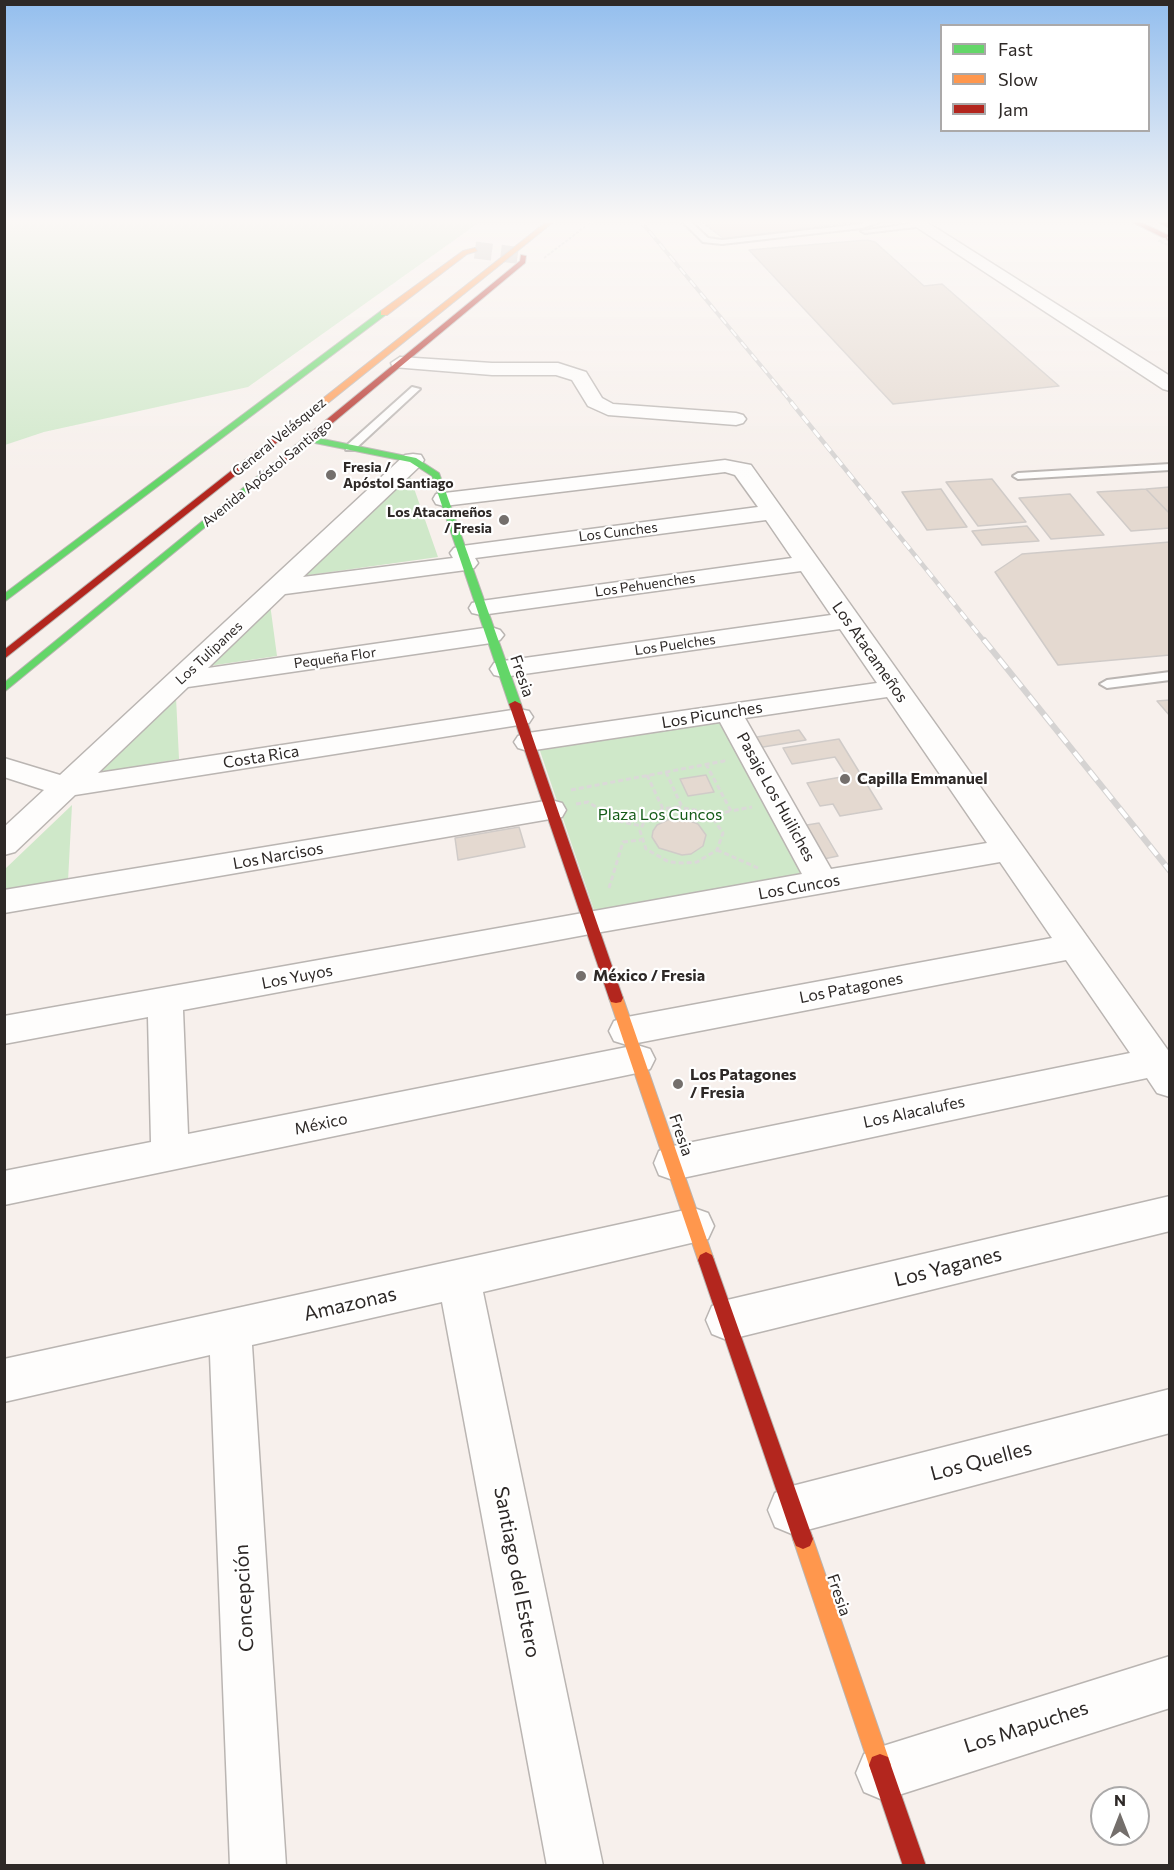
<!DOCTYPE html>
<meta charset="utf-8">
<style>
body{margin:0}
#map{position:relative;width:1174px;height:1870px;overflow:hidden;background:#f7f0ec;font-family:Commissioner,sans-serif}
canvas{display:block}
.frame{position:absolute;inset:0;border:6px solid #2e2927;pointer-events:none}
.legend{position:absolute;left:940px;top:24px;width:210px;height:108px;box-sizing:border-box;background:#fff;border:2px solid #aba9a9;margin:0;padding:8px 10px;list-style:none;font-size:18px;color:#2e2927}
.legend li{display:flex;align-items:center;gap:12px;height:30px}
.legend b{width:30px;border:2px solid #aba9a9}
.north{position:absolute;left:1090px;top:1786px;width:60px;height:60px;box-sizing:border-box;background:#fff;border:2px solid #aba9a9;border-radius:50%;rotate:0deg;font-size:16px;font-weight:700;line-height:24px;text-align:center;color:#2e2927}
.north::after{content:'';display:block;margin:auto;width:21px;height:27px;background:#746f6c;clip-path:polygon(50% 0,100% 100%,50% 72%,0 100%)}
</style>
<div id="map">
<canvas width="1174" height="1870"></canvas>
<div class="frame"></div>
<ul class="legend">
<li><b style="height:8px;background:#63d668"></b>Fast</li>
<li><b style="height:8px;background:#ff974d"></b>Slow</li>
<li><b style="height:8px;background:#b3261e"></b>Jam</li>
</ul>
<div class="north">N</div>
</div>
<script>
const c = document.querySelector('canvas').getContext('2d');
c.lineJoin = 'round';
function fillPath(path, color) { c.fillStyle = color; c.fill(path, 'evenodd'); }
const toPath = rows => new Path2D(rows.map(r => 'M' + r).join(''));
function stroke(path, color, width, dash) { c.strokeStyle = color; c.lineWidth = width; c.lineCap = dash ? 'butt' : 'round'; c.setLineDash(dash || []); c.stroke(path); }
function write(font, color, halo, rows, align = 'center') {
  c.font = font + ' Commissioner,sans-serif'; c.lineWidth = 4.5; c.setLineDash([]); c.textBaseline = 'middle'; c.strokeStyle = halo; c.fillStyle = color; for (const [text, x, y, turn = 0] of rows) {
    c.save(); c.translate(x, y); c.rotate((+turn || 0) * Math.PI / 180); c.textAlign = isNaN(turn) ? turn : align; if (halo) c.strokeText(text, 0, 0); c.fillText(text, 0, 0); c.restore();
  }
}
const green = toPath([
 [4,219,484,219,248,387,44,432,5,445],
 [409,474,438,557,302,576],
 [270,604,277,656,209,666],
 [176,697,179,759,94,774],
 [725,717,816,878,596,916,538,745],
 [72,805,68,881,5,892,5,869]
]);
const building = toPath([
 [698,219,867,219,868,220,724,239,698,219],
 [867,240,875,242,924,286,942,284,1059,386,893,404,749,250,867,240],
 [992,479,1026,522,978,526,946,482,992,479],
 [1170,487,1170,514,1146,489,1170,487],
 [941,489,967,527,927,530,902,492,941,489],
 [1146,489,1170,514,1170,528,1131,531,1097,492,1146,489],
 [1070,494,1104,535,1051,539,1019,498,1070,494],
 [1027,526,1039,541,982,545,972,531,1027,526],
 [1170,542,1170,655,1058,665,995,572,1022,554,1170,542],
 [1170,700,1170,716,1157,701,1170,700],
 [799,730,806,740,757,748,751,738,799,730],
 [839,739,882,809,840,816,833,804,820,806,807,783,847,776,835,757,792,764,783,748,839,739],
 [706,775,714,792,688,796,680,779,706,775],
 [672,818,682,818,698,824,706,835,703,846,691,854,682,855,659,848,652,837,653,831,657,825,672,818],
 [819,823,838,856,819,860,801,826,819,823],
 [519,827,525,847,458,860,455,838,519,827]
]);
const secondaryTunnel = toPath([
 [475,250,523,256]
]);
const pathFar1 = toPath([
 [544,258,595,219]
]);
const path = toPath([
 [706,764,731,811,752,807],
 [666,772,682,807],
 [647,775,663,809],
 [571,790,724,761,722,759],
 [576,804,588,802,618,821,642,826],
 [676,807,701,811,712,817,723,833,717,850,697,862,683,863,669,862,646,849,640,831,644,822,663,809,676,807],
 [709,816,731,811],
 [717,850,758,868],
 [609,888,623,842,641,840]
]);
const lane = toPath([
 [680,219,688,219,708,238,722,240,861,224,872,219,880,219,880,222,862,228,722,244,703,242,680,219],
 [921,222,924,226,865,233,861,231,921,222],
 [412,387,420,389,354,450,346,450,346,446,412,387],
 [1170,464,1170,470,1018,479,1013,476,1018,473,1170,464],
 [1170,672,1170,680,1107,688,1100,684,1107,680,1170,672]
]);
const street = toPath([
 [904,219,922,219,1170,376,1170,391,1163,389,904,219],
 [400,357,492,363,558,363,586,372,602,398,613,404,736,413,743,415,746,419,743,423,736,425,608,415,588,406,572,380,556,375,492,375,393,367,391,363,400,357],
 [413,454,421,455,424,460,421,465,303,577,453,558,450,553,454,548,462,546,758,507,735,475,725,472,444,506,436,504,433,499,436,494,725,460,751,465,1170,1053,1170,1097,1157,1093,1147,1078,673,1180,659,1175,654,1163,659,1151,673,1146,1130,1053,1066,960,627,1045,614,1041,609,1031,614,1021,627,1017,1052,938,1000,862,590,934,183,1010,188,1134,637,1045,650,1049,655,1059,650,1069,637,1073,4,1205,4,1171,151,1142,148,1017,4,1044,4,1016,802,874,720,722,528,751,518,748,514,742,518,736,528,733,877,683,840,629,503,677,494,675,490,669,494,663,503,661,831,615,801,571,481,615,472,613,469,608,472,603,481,601,792,558,766,520,475,558,478,563,474,568,466,570,285,594,208,668,491,627,500,630,504,635,500,640,491,643,188,687,98,773,519,709,529,711,533,717,529,723,519,725,75,795,15,852,4,855,4,827,44,790,4,777,4,758,60,775,405,455,413,454],
 [887,697,987,843,831,869,745,718,887,697],
 [551,800,562,803,566,810,562,817,4,913,4,890,551,800],
 [1170,1196,1170,1231,727,1340,712,1334,706,1320,712,1306,727,1300,1170,1196],
 [694,1208,708,1213,714,1226,708,1239,483,1292,603,1866,547,1866,442,1302,252,1345,286,1866,230,1866,210,1355,4,1402,4,1359,694,1208],
 [1170,1389,1170,1433,792,1534,775,1527,768,1510,775,1493,792,1486,1170,1389],
 [1170,1656,1170,1708,883,1800,864,1792,856,1773,864,1754,883,1746,1170,1656]
]);
const fast = toPath([
 [381,311,388,313,4,602,4,594,381,311],
 [308,436,416,458,439,473,521,704,519,706,515,707,509,704,432,476,410,462,305,441,304,439,308,436],
 [264,471,271,473,4,692,4,683,264,471]
]);
const slow = toPath([
 [550,219,557,219,298,427,292,427,292,423,550,219],
 [475,248,477,251,467,254,387,315,381,315,381,311,463,251,475,248],
 [616,993,621,994,623,998,714,1260,712,1265,706,1268,700,1265,698,1260,609,998,611,994,616,993],
 [803,1529,810,1532,813,1539,891,1765,888,1773,880,1776,872,1773,869,1765,793,1539,796,1532,803,1529]
]);
const jam = toPath([
 [1126,219,1134,219,1170,236,1170,241,1126,219],
 [1152,219,1160,219,1170,223,1170,228,1152,219],
 [521,255,526,256,525,263,270,475,264,475,264,471,520,261,521,255],
 [292,423,299,425,4,659,4,650,292,423],
 [515,701,521,704,623,998,621,1002,616,1003,611,1002,609,998,509,704,515,701],
 [706,1252,712,1255,714,1260,813,1539,810,1546,803,1549,796,1546,793,1539,698,1260,700,1255,706,1252],
 [880,1754,888,1757,926,1866,903,1866,869,1765,872,1757,880,1754]
]);
const railFar2 = toPath([
 [639,219,792,403]
]);
const railFar1 = toPath([
 [791,402,985,642]
]);
const rail = toPath([
 [984,640,1170,871]
]);
const pathBridge = toPath([
 [1170,237,1159,241,1170,246]
]);
const markers = [
 [331,475,6,"#746f6c"],
 [504,520,6,"#746f6c"],
 [845,779,6,"#746f6c"],
 [581,976,6,"#746f6c"],
 [678,1084,6,"#746f6c"]
];
const farStreetnames = [
 ["General Velásquez",279,437,-39],
 ["Avenida Apóstol Santiago",267,473,-39],
 ["Los Cunches",618,532,-7],
 ["Los Pehuenches",645,585,-8],
 ["Los Puelches",675,645,-8],
 ["Los Tulipanes",209,653,-43],
 ["Pequeña Flor",335,658,-8]
];
const farPoinames = [
 ["Fresia /",343,467],
 ["Apóstol Santiago",343,483],
 ["Los Atacameños",492,512,"right"],
 ["/ Fresia",492,528,"right"]
];
const streetNames = [
 ["Los Atacameños",870,652,55],
 ["Fresia",522,676,71],
 ["Los Picunches",712,715,-9],
 ["Costa Rica",261,757,-9],
 ["Pasaje Los Huiliches",776,797,61],
 ["Los Narcisos",278,856,-10],
 ["Los Cuncos",799,887,-10],
 ["Los Yuyos",297,977,-11],
 ["Los Patagones",851,988,-11],
 ["Los Alacalufes",914,1112,-12],
 ["México",321,1124,-12],
 ["Fresia",681,1135,71],
 ["Fresia",839,1595,71]
];
const poiNames = [
 ["Capilla Emmanuel",857,779],
 ["México / Fresia",593,976],
 ["Los Patagones",690,1075],
 ["/ Fresia",690,1093]
];
const parkNames = [
 ["Plaza Los Cuncos",660,815]
];
const nearStreetnames = [
 ["Los Yaganes",948,1267,-14],
 ["Amazonas",350,1304,-13],
 ["Los Quelles",981,1461,-15],
 ["Santiago del Estero",517,1572,79],
 ["Concepción",244,1598,-93],
 ["Los Mapuches",1026,1727,-18]
];
fillPath(green, '#cfe8c9');
fillPath(building, '#e4d9d0');
stroke(building, '#d0cbc8', 1.5);
stroke(secondaryTunnel, '#cfc8c5', 17, [17, 9]);
stroke(lane, '#bab5b2', 4);
stroke(street, '#bab5b2', 3);
stroke(fast, '#bab5b2', 2);
stroke(slow, '#bab5b2', 2);
stroke(jam, '#bab5b2', 2);
stroke(pathFar1, '#dbd9d8', 2, [3, 1.5]);
stroke(path, '#dbd9d8', 3, [5, 3]);
fillPath(lane, '#fefdfc');
fillPath(street, '#fefdfc');
fillPath(fast, '#63d668');
fillPath(slow, '#ff974d');
fillPath(jam, '#b3261e');
stroke(railFar2, '#d5d3d2', 4);
stroke(railFar1, '#d5d3d2', 4.5);
stroke(rail, '#d5d3d2', 6);
stroke(railFar2, '#fff', 2, [8]);
stroke(railFar1, '#fff', 3, [9]);
stroke(rail, '#fff', 4, [12]);
stroke(pathBridge, '#dbd9d8', 2, [3, 1.5]);
const sky = c.createLinearGradient(0, 0, 0, 481);
sky.addColorStop(0, '#93beee');
sky.addColorStop(0.46, '#fbf8f6');
sky.addColorStop(1, '#fbf8f600');
c.fillStyle = sky;
c.fillRect(0, 0, 1174, 481);
for (const [x, y, r, color] of markers) { const dot = new Path2D(); dot.arc(x, y, r, 0, 2 * Math.PI); c.fillStyle = color; c.fill(dot); stroke(dot, '#fff', 2); }
write('14px', '#2e2927', '#fff', farStreetnames);
write('bold 14px', '#2e2927', '#fff', farPoinames, 'left');
write('16px', '#2e2927', '#fff', streetNames);
write('bold 16px', '#2e2927', '#fff', poiNames, 'left');
write('16px', '#145b17', '#fff', parkNames);
write('20px', '#2e2927', '#fff', nearStreetnames);
</script>
